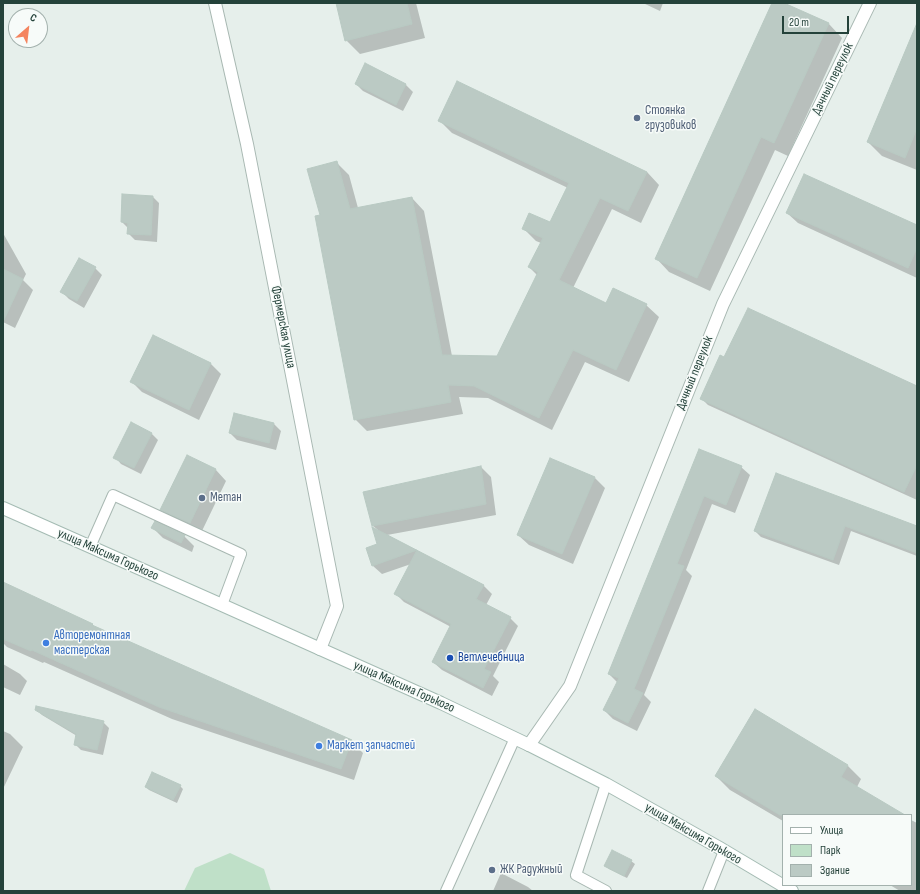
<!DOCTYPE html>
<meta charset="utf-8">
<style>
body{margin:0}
#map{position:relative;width:920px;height:894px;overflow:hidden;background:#e6efeb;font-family:"Sofia Sans Condensed",sans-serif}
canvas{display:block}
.frame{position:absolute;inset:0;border:4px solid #24423a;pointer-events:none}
.legend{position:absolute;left:782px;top:814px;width:130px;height:72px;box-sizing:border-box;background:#f7fbf9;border:1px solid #a3b1ad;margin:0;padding:5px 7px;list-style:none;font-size:12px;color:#24423a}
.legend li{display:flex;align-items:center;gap:8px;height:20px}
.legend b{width:20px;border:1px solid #a3b1ad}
.north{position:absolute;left:8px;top:8px;width:40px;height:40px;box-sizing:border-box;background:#f7fbf9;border:1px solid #a3b1ad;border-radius:50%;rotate:28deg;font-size:11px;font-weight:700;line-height:16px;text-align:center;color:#24423a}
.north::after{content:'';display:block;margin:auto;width:14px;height:18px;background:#f4845f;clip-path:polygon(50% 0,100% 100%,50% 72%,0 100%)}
.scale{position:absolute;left:782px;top:16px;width:67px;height:18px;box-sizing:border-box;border:2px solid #24423a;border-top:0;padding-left:5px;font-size:12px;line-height:14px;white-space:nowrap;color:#24423a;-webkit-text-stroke:3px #f7fbf9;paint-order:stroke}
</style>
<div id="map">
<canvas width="920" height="894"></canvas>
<div class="frame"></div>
<ul class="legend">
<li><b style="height:5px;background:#fff"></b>Улица</li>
<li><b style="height:11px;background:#bfe0c8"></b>Парк</li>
<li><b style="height:11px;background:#bbcac4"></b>Здание</li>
</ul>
<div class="north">С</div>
<div class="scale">20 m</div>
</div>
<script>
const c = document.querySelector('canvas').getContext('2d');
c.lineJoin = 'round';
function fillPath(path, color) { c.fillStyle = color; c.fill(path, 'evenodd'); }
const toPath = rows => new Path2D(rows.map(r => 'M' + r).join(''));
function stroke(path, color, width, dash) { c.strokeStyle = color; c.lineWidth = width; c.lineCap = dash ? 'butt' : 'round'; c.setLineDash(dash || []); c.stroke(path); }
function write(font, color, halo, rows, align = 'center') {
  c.font = font + ' "Sofia Sans Condensed",sans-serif'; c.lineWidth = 3; c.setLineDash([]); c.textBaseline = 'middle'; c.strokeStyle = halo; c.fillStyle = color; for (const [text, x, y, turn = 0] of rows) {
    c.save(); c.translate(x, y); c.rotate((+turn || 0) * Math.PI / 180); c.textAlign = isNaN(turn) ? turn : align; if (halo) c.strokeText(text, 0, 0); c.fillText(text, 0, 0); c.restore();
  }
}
const green = toPath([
 [230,853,264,869,271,891,184,891,195,868]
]);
const shadow = toPath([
 [337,3,416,3,425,38,360,54,346,40],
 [643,3,663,3,660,11],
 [773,3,782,3,829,24,842,38,788,156,775,150,710,291,669,272,656,258],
 [917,25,917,170,882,156,868,142],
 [366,65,406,85,413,92,403,111,363,91,356,84],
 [440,121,647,172,659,185,641,223,612,209,573,288,607,304,646,305,659,317,629,382,585,362,552,430,488,398,459,397,463,414,367,431,355,419,321,215,336,162,349,175,358,208,412,198,424,211,452,356,497,357,537,275,529,267,541,243,536,241,523,228,551,224,568,188,452,133],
 [152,196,159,203,157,242,135,240,128,233,129,229,122,222],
 [787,213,917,226,917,278,798,223],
 [3,233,26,274,23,280,33,290,15,328,3,322],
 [95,268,102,275,84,308,69,299,62,292],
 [154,336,211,364,221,374,199,420,142,392,132,382],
 [917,388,917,500,708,405,702,399],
 [235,414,274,424,281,431,276,450,237,440,230,433],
 [151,433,158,440,141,474,121,464,115,457],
 [700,450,741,467,750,475,735,513,712,504,686,570,692,576,644,695,651,702,637,731,613,719,604,710,618,683,609,674],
 [187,456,216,470,226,481,201,533,172,520,161,509],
 [481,467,491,477,496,515,387,535,483,585,492,594,486,605,510,618,518,626,493,676,499,682,492,696,442,670,433,662,451,627,404,602,395,593,411,564,382,574,373,566,367,549,378,545,378,530,373,526],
 [776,474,917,527,917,556,851,531,839,565,761,537,755,531],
 [595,478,605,488,573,564,529,545,518,535],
 [153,528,184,536,194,546,192,552,163,538],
 [3,583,92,625,95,627,351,741,363,753,354,780,172,719,44,662,43,663,7,647,3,643],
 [3,664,20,674,27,681,20,695,3,687],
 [36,709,103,722,109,728,103,755,81,750,75,744,77,736,42,715],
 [755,711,848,766,861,779,857,787,903,815,783,815,783,821,730,790,716,776],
 [3,731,10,734,23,747,3,789],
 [180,786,183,789,177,803,149,790,146,787],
 [911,820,917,823,917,891,900,891,890,885,911,885],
 [631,861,635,864,627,878,609,869,605,866],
 [501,873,528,887,533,891,493,891]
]);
const building = toPath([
 [336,3,407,3,412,24,345,41,336,3],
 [772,3,784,3,829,23,774,143,761,137,697,278,655,259,772,3],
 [917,23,917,128,905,158,867,142,917,23],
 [365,63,406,84,396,105,355,84,365,63],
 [457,81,647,172,628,211,600,198,559,280,606,303,613,288,647,304,616,370,573,350,539,418,474,386,448,385,451,402,354,420,315,216,320,215,307,169,337,161,350,209,412,197,442,355,497,356,538,272,528,267,543,238,522,229,529,213,550,222,569,183,438,121,457,81],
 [804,174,917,225,917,248,908,268,786,213,804,174],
 [122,194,153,196,151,235,127,234,128,223,121,222,122,194],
 [79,258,96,267,77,301,60,292,79,258],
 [3,269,23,279,3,322,3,269],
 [748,308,917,386,917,465,904,492,700,399,720,355,724,357,748,308],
 [153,335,211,363,189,410,130,382,153,335],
 [234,413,274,423,269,443,229,433,234,413],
 [131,422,152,433,134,468,113,458,131,422],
 [699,449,742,466,726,505,704,496,677,564,684,566,634,689,643,693,628,723,603,710,619,678,608,674,699,449],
 [187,455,216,469,190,523,160,510,187,455],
 [550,458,595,477,562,554,517,535,550,458],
 [481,466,486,504,372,526,363,492,481,466],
 [776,473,917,526,917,553,845,526,833,560,754,531,776,473],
 [155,521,185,535,181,543,151,528,155,521],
 [372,527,484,585,476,599,511,617,484,669,491,672,483,688,432,662,451,624,394,594,417,550,372,566,366,548,377,544,372,527],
 [3,582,93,624,92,625,352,740,341,769,159,707,32,650,31,651,3,639,3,582],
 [36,706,104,721,97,750,74,745,76,734,35,710,36,706],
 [755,709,848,765,841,777,905,815,780,815,715,776,755,709],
 [152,772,181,785,173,800,145,787,152,772],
 [612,850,632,860,624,876,604,866,612,850]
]);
const lane = toPath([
 [90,547,113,495,241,554,222,605],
 [606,784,576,875,606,891],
 [446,891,515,738],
 [708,891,724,851]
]);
const street = toPath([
 [215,3,247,144,337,606,320,649],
 [529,745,570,686,723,304,870,3]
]);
const secondary = toPath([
 [3,508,222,605,441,703,529,745,606,784,718,847,792,891]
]);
const markers = [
 [637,118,4,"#5c6f8a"],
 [202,498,4,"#5c6f8a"],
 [46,643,4,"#3f7fe0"],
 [450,658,4,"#1a4fb4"],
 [319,746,4,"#3f7fe0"],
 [492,870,4,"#5c6f8a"]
];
const streetNames = [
 ["Дачный переулок",833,79,-64],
 ["Фермерская улица",283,327,79],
 ["Дачный переулок",695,373,-68],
 ["улица Максима Горького",108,555,24],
 ["улица Максима Горького",404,687,24],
 ["улица Максима Горького",693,834,30]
];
const serviceNames = [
 ["Стоянка",645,111],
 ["грузовиков",645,126],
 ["Метан",210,498],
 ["ЖК Радужный",500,870]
];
const shopNames = [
 ["Авторемонтная",54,636],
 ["мастерская",54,651],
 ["Маркет запчастей",327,746]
];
const transitNames = [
 ["Ветлечебница",458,658]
];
fillPath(green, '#bfe0c8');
fillPath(shadow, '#0003');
fillPath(building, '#bbcac4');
stroke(building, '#b8c9c2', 1);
stroke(lane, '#a8b8b2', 12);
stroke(street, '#a8b8b2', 14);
stroke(secondary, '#a4bbb3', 14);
stroke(lane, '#fff', 10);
stroke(street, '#fff', 12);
stroke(secondary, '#fff', 12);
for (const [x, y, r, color] of markers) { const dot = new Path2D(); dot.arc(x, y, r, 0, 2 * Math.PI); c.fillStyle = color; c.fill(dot); stroke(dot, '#f7fbf9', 1.5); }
write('13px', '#24423a', '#f7fbf9', streetNames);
write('13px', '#4e5e75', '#f7fbf9', serviceNames, 'left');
write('13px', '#366cbe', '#f7fbf9', shopNames, 'left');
write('13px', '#164399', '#f7fbf9', transitNames, 'left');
</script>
